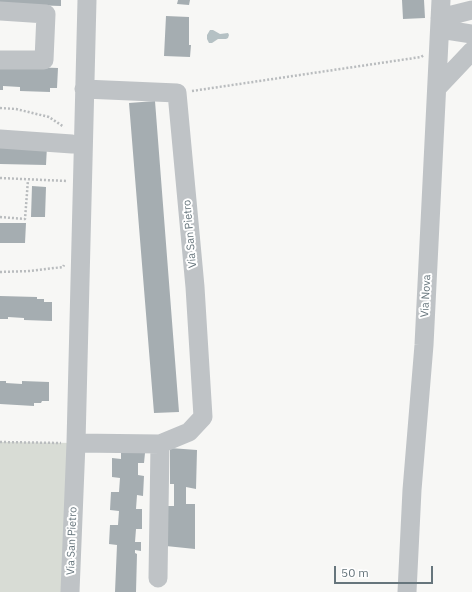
<!DOCTYPE html>
<style>
body{margin:0}
#map{position:relative;width:472px;height:592px;overflow:hidden;background:#f7f7f5;font-family:"IBM Plex Sans",sans-serif}
canvas{display:block}
.scale{position:absolute;left:334px;top:566px;width:99px;height:18px;box-sizing:border-box;border:2px solid #66757c;border-top:0;padding-left:5px;font-size:12px;line-height:14px;white-space:nowrap;color:#66757c;-webkit-text-stroke:3px #fff;paint-order:stroke}
</style>
<div id="map">
<canvas width="472" height="592"></canvas>
<div class="scale">50 m</div>
</div>
<script>
const c = document.querySelector('canvas').getContext('2d');
c.lineJoin = 'round';
function fillPath(path, color) { c.fillStyle = color; c.fill(path, 'evenodd'); }
const toPath = rows => new Path2D(rows.map(r => 'M' + r).join(''));
function stroke(path, color, width, dash) { c.strokeStyle = color; c.lineWidth = width; c.lineCap = dash ? 'butt' : 'round'; c.setLineDash(dash || []); c.stroke(path); }
function write(font, color, halo, rows, align = 'center') {
  c.font = font + ' "IBM Plex Sans",sans-serif'; c.lineWidth = 4; c.setLineDash([]); c.textBaseline = 'middle'; c.strokeStyle = halo; c.fillStyle = color; for (const [text, x, y, turn = 0] of rows) {
    c.save(); c.translate(x, y); c.rotate((+turn || 0) * Math.PI / 180); c.textAlign = isNaN(turn) ? turn : align; if (halo) c.strokeText(text, 0, 0); c.fillText(text, 0, 0); c.restore();
  }
}
const green = toPath([
 [0,442,76,443,70,592,0,592]
]);
const water = toPath([
 [210,30,213,30,220,34,228,33,229,35,228,38,226,39,218,39,212,43,209,43,207,39,207,35]
]);
const building = toPath([
 [0,0,61,0,61,6,0,4],
 [178,0,190,0,189,5,177,4],
 [402,0,424,0,425,18,403,19],
 [166,16,189,17,189,45,191,45,190,57,164,56],
 [0,66,58,68,57,88,50,88,50,92,20,91,20,87,3,86,3,90,0,90],
 [155,101,179,412,154,413,129,103],
 [0,144,47,146,46,165,0,164],
 [32,186,46,187,45,217,31,217],
 [0,223,26,223,25,243,0,243],
 [0,296,37,297,37,299,44,299,44,302,52,302,52,321,24,320,24,318,8,317,8,319,0,319],
 [0,381,6,381,6,383,22,384,22,381,49,382,49,401,42,401,41,403,34,403,34,406,0,404],
 [170,448,197,450,196,489,186,487,186,504,195,504,195,549,166,546,168,506,174,506,174,484,170,484],
 [121,453,145,453,144,463,138,463,138,475,144,476,143,496,137,495,136,509,142,509,142,529,136,529,135,542,141,542,141,551,135,550,135,553,137,554,136,592,115,592,117,545,109,544,110,525,118,525,119,511,110,510,111,492,119,492,120,478,112,477,112,458,121,459]
]);
const path = toPath([
 [192,91,421,57,424,55],
 [0,108,16,109,49,117,64,127],
 [0,178,67,181],
 [0,217,25,219,28,180],
 [0,272,30,271,63,267,64,265],
 [0,442,61,443]
]);
const minor = toPath([
 [0,11,46,14,44,60,0,60],
 [440,18,472,10],
 [440,29,472,34],
 [437,88,472,51],
 [0,139,72,144],
 [76,443,160,444,189,432,203,417,195,287,177,93,84,89],
 [158,578,160,444],
 [70,592,76,443,87,0],
 [407,592,412,490,424,345,441,0]
]);
const streetNames = [
 ["Via San Pietro",190,234,-95],
 ["Via Nova",426,296,-87],
 ["Via San Pietro",72,541,-88]
];
fillPath(green, '#d8dcd5');
fillPath(water, '#b5c1c4');
fillPath(building, '#a5adb1');
stroke(path, '#b9bcbe', 2.5, [2, 2]);
stroke(minor, '#bfc3c6', 19);
write('11px', '#66757c', '#fff', streetNames);
</script>
